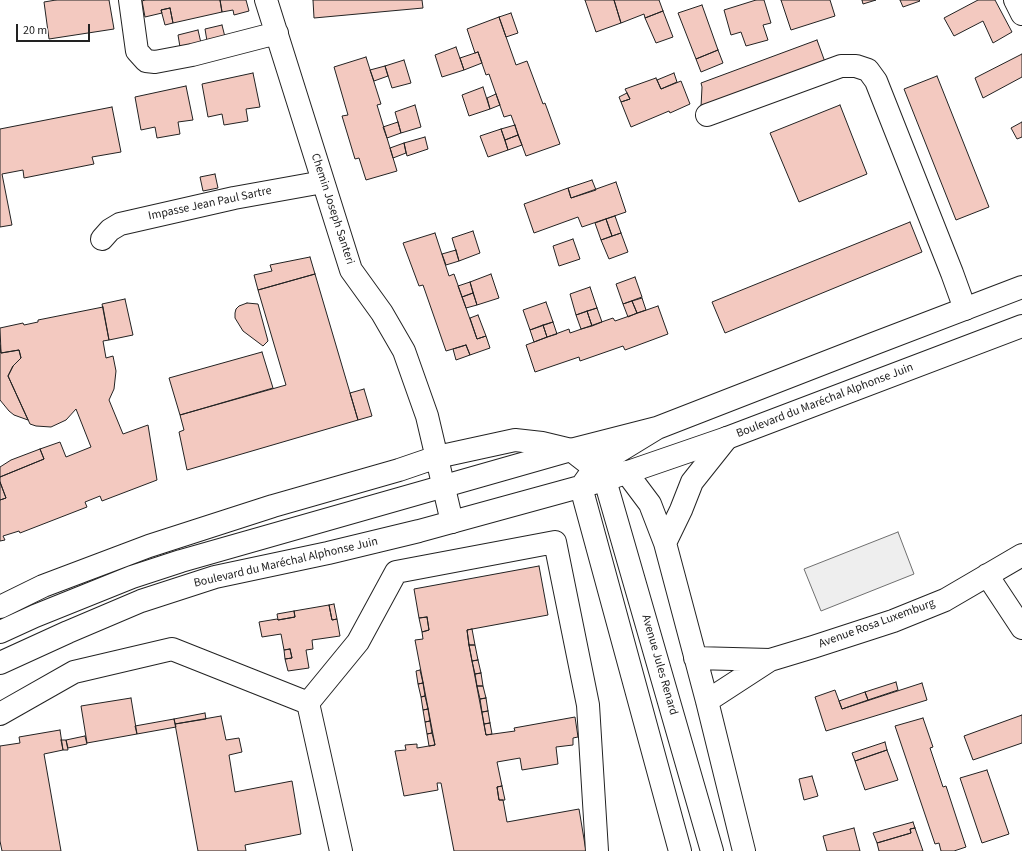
<!DOCTYPE html>
<meta charset="utf-8">
<style>
body{margin:0}
#map{position:relative;width:1022px;height:851px;overflow:hidden;background:#fff;font-family:"Source Sans 3",sans-serif}
canvas{display:block}
.scale{position:absolute;left:16px;top:24px;width:74px;height:18px;box-sizing:border-box;border:2px solid #222;border-top:0;padding-left:5px;font-size:12px;line-height:14px;white-space:nowrap;color:#222;-webkit-text-stroke:3px #fff;paint-order:stroke}
</style>
<div id="map">
<canvas width="1022" height="851"></canvas>
<div class="scale">20 m</div>
</div>
<script>
const c = document.querySelector('canvas').getContext('2d');
c.lineJoin = 'round';
function fillPath(path, color) { c.fillStyle = color; c.fill(path, 'evenodd'); }
const toPath = rows => new Path2D(rows.map(r => 'M' + r).join(''));
function stroke(path, color, width, dash) { c.strokeStyle = color; c.lineWidth = width; c.lineCap = dash ? 'butt' : 'round'; c.setLineDash(dash || []); c.stroke(path); }
function write(font, color, halo, rows, align = 'center') {
  c.font = font + ' "Source Sans 3",sans-serif'; c.lineWidth = 3; c.setLineDash([]); c.textBaseline = 'middle'; c.strokeStyle = halo; c.fillStyle = color; for (const [text, x, y, turn = 0] of rows) {
    c.save(); c.translate(x, y); c.rotate((+turn || 0) * Math.PI / 180); c.textAlign = isNaN(turn) ? turn : align; if (halo) c.strokeText(text, 0, 0); c.fillText(text, 0, 0); c.restore();
  }
}
const green = toPath([
 [898,532,914,574,821,611,804,569,898,532]
]);
const building = toPath([
 [56,0,109,0,114,29,49,39,44,2,56,0],
 [145,0,220,0,222,12,173,23,170,8,161,10,162,13,145,17,142,1,145,0],
 [220,0,246,0,249,11,234,15,233,10,222,12,220,0],
 [313,0,422,0,423,8,314,18,313,0],
 [585,0,614,0,621,23,596,32,585,0],
 [614,0,659,0,663,11,645,18,644,14,621,23,614,0],
 [756,0,764,0,771,23,763,25,768,40,746,46,741,32,731,35,724,10,756,0],
 [781,0,830,0,835,16,791,30,781,0],
 [862,0,876,0,863,4,862,0],
 [900,0,919,0,920,1,903,7,900,0],
 [978,0,995,0,1012,32,993,43,983,21,954,36,944,18,978,0],
 [702,5,718,50,696,59,678,13,702,5],
 [170,8,173,23,165,25,161,10,170,8],
 [663,11,673,37,656,43,645,18,663,11],
 [511,13,518,33,506,37,499,17,511,13],
 [499,17,516,65,527,61,543,104,545,103,560,144,526,156,511,115,504,117,489,74,486,75,478,52,475,53,467,29,499,17],
 [222,25,225,37,207,41,205,29,222,25],
 [198,30,201,43,180,47,178,35,198,30],
 [817,40,825,62,701,107,702,87,701,83,817,40],
 [456,47,464,70,442,77,435,55,456,47],
 [718,50,723,63,701,72,696,59,718,50],
 [478,52,482,63,464,70,460,58,478,52],
 [1022,54,1022,77,983,98,975,78,1022,54],
 [366,57,381,104,377,105,397,171,366,180,359,158,355,159,342,116,348,115,334,67,366,57],
 [404,60,411,83,392,88,385,66,404,60],
 [385,66,388,76,374,81,370,70,385,66],
 [253,73,260,107,246,109,248,121,224,125,222,114,208,117,202,84,253,73],
 [674,73,677,82,661,89,657,80,674,73],
 [937,76,989,207,956,220,904,89,937,76],
 [656,78,661,89,681,81,690,104,670,113,669,111,631,127,621,102,630,99,625,89,656,78],
 [186,86,193,120,178,122,180,134,157,138,155,127,141,130,135,97,186,86],
 [483,87,490,109,469,116,462,95,483,87],
 [627,93,630,99,621,102,619,97,627,93],
 [496,94,500,105,490,109,487,98,496,94],
 [415,105,421,127,401,133,395,112,415,105],
 [840,105,867,174,799,202,770,133,840,105],
 [112,107,121,152,92,157,94,164,24,178,23,170,2,174,12,225,0,227,0,129,112,107],
 [398,122,401,133,387,138,383,127,398,122],
 [1022,122,1022,137,1017,139,1011,128,1022,122],
 [515,125,518,135,505,140,501,129,515,125],
 [501,129,508,150,488,157,480,136,501,129],
 [518,135,522,145,508,150,505,140,518,135],
 [425,137,428,149,407,156,404,143,425,137],
 [404,143,406,153,393,158,390,148,404,143],
 [215,174,218,188,203,191,200,177,215,174],
 [592,180,596,190,571,198,568,188,592,180],
 [616,182,626,212,582,227,578,217,534,233,524,204,568,188,571,198,616,182],
 [615,216,621,233,612,236,606,219,615,216],
 [606,219,612,236,601,240,595,223,606,219],
 [910,222,922,252,725,333,712,302,910,222],
 [473,231,480,253,459,261,452,238,473,231],
 [435,233,449,276,454,274,477,339,486,336,490,348,470,355,466,345,446,351,423,285,419,286,403,243,435,233],
 [621,233,628,252,609,259,601,240,621,233],
 [573,239,580,259,559,266,553,246,573,239],
 [456,250,459,261,446,265,442,254,456,250],
 [310,257,315,274,258,290,254,275,272,271,270,265,310,257],
 [315,274,358,420,187,470,179,432,184,430,180,415,286,385,258,290,315,274],
 [491,274,499,298,477,305,470,282,491,274],
 [635,277,642,297,623,304,616,284,635,277],
 [470,282,473,293,462,297,458,286,470,282],
 [590,287,597,308,576,315,570,294,590,287],
 [473,293,477,305,466,308,462,297,473,293],
 [642,298,646,310,637,313,632,301,642,298],
 [125,299,133,335,109,340,102,304,125,299],
 [632,301,637,313,628,317,623,304,632,301],
 [546,302,553,322,530,330,523,310,546,302],
 [247,303,258,304,268,341,263,346,243,331,235,318,235,313,236,309,239,306,247,303],
 [658,306,668,334,625,350,623,346,580,361,579,357,535,372,526,345,569,329,570,333,613,318,615,321,658,306],
 [103,307,109,340,103,341,106,358,113,356,116,371,114,389,109,400,123,434,148,425,157,480,102,501,100,496,85,502,87,507,20,533,19,531,3,536,5,540,0,541,0,500,6,498,0,482,0,477,44,459,40,449,60,442,66,457,91,447,76,409,66,420,51,427,36,426,30,424,8,376,13,366,21,358,19,350,1,353,0,328,23,323,24,325,38,322,38,320,103,307],
 [597,308,602,322,592,326,587,311,597,308],
 [587,311,592,326,581,329,576,315,587,311],
 [478,315,486,336,477,339,470,318,478,315],
 [553,322,557,334,547,337,543,325,553,322],
 [543,325,547,337,534,342,530,330,543,325],
 [0,345,1,353,19,350,21,358,13,366,8,376,28,420,14,415,9,411,0,400,0,345],
 [466,345,470,355,456,360,453,349,466,345],
 [262,352,273,388,180,415,169,378,262,352],
 [364,389,372,416,358,420,350,393,364,389],
 [40,449,44,459,0,477,0,467,11,460,40,449],
 [0,482,6,498,0,500,0,482],
 [539,566,548,615,467,630,469,645,486,735,515,731,514,728,575,717,578,737,573,738,573,745,556,747,558,764,522,770,520,758,497,762,502,786,497,787,499,800,503,800,507,822,579,809,586,851,454,851,441,783,437,783,438,790,404,796,395,751,406,750,405,745,417,744,417,748,435,745,415,640,423,639,422,632,429,630,427,617,419,618,414,589,539,566],
 [334,604,337,619,332,620,329,605,334,604],
 [329,605,332,620,337,619,340,636,312,640,313,649,306,650,309,668,288,671,285,659,292,658,290,649,284,650,281,634,262,637,259,622,277,619,278,620,295,617,294,611,329,605],
 [294,611,295,617,278,620,277,614,294,611],
 [427,617,429,630,422,632,419,618,427,617],
 [472,629,475,645,469,645,467,630,472,629],
 [469,645,475,645,478,660,472,661,469,645],
 [290,649,292,658,285,659,284,650,290,649],
 [478,660,481,673,475,674,472,661,478,660],
 [420,670,423,683,418,684,416,671,420,670],
 [481,673,483,686,477,686,475,674,481,673],
 [896,682,898,690,868,700,865,692,896,682],
 [423,683,425,696,421,697,418,684,423,683],
 [922,683,927,700,826,731,815,697,835,690,842,709,922,683],
 [477,686,483,686,486,698,480,699,477,686],
 [865,692,868,700,842,709,839,701,865,692],
 [425,696,428,709,423,710,421,697,425,696],
 [131,698,137,734,87,743,81,706,131,698],
 [486,698,488,711,482,712,480,699,486,698],
 [428,709,430,721,425,722,423,710,428,709],
 [488,711,490,723,484,724,482,712,488,711],
 [205,713,206,719,175,724,174,719,205,713],
 [1022,715,1022,743,973,760,964,736,1022,715],
 [221,716,226,740,239,738,242,752,229,755,235,792,292,781,301,834,245,845,246,851,198,851,175,724,221,716],
 [923,718,933,747,930,748,943,787,946,786,966,847,954,851,941,851,939,843,935,844,895,726,923,718],
 [174,719,176,727,137,734,135,726,174,719],
 [430,721,432,733,427,734,425,722,430,721],
 [490,723,492,734,486,735,484,724,490,723],
 [60,730,63,750,44,754,61,851,2,851,0,841,0,746,20,743,19,737,60,730],
 [432,733,435,745,429,746,427,734,432,733],
 [85,736,87,744,68,748,66,740,85,736],
 [61,740,66,740,68,750,63,750,61,740],
 [885,742,887,750,855,761,852,753,885,742],
 [887,750,898,780,865,790,855,761,887,750],
 [987,770,1009,834,982,843,960,778,987,770],
 [812,776,818,796,804,800,799,779,812,776],
 [502,786,505,800,499,800,497,787,502,786],
 [913,822,915,828,910,829,911,833,877,843,873,833,913,822],
 [854,828,860,851,827,851,823,836,854,828],
 [915,828,923,851,879,851,877,843,911,833,910,829,915,828]
]);
const minor = toPath([
 [130,0,137,51,146,61,155,62,192,55,277,33],
 [266,0,351,270,382,313,404,351,427,416,452,522],
 [1015,0,1022,14],
 [707,115,841,66,856,66,868,70,876,81,952,273,965,309],
 [102,239,110,230,120,224,234,198,323,182],
 [727,438,692,482,681,510,665,543,707,701,744,851],
 [626,472,650,504,665,543],
 [581,487,680,851],
 [987,575,1022,628],
 [0,607,43,586,149,546,273,506,399,470,437,457,515,440,542,443,571,450,589,464,601,475,605,480,712,851],
 [695,658,770,660],
 [707,701,770,660,813,647,893,621,945,600,1022,555],
 [0,714,74,672,172,649,308,703],
 [341,851,308,703,358,642,396,572,555,542,588,705,597,851]
]);
const major = toPath([
 [581,487,591,473,604,461,621,450,657,428,873,344,1022,287],
 [0,632,35,616,132,577,181,561,571,450,657,428],
 [0,663,68,632,141,601,215,577,328,553,419,531,605,480,727,438,1022,326]
]);
const streetNames = [
 ["Impasse Jean Paul Sartre",210,204,-12],
 ["Chemin Joseph Santeri",332,209,72],
 ["Boulevard du Maréchal Alphonse Juin",825,401,-21],
 ["Boulevard du Maréchal Alphonse Juin",286,563,-13],
 ["Avenue Rosa Luxemburg",877,624,-20],
 ["Avenue Jules Renard",659,665,74]
];
fillPath(green, '#eee');
stroke(green, '#6f6f6f', 1);
fillPath(building, '#f3c9c0');
stroke(building, '#222', 1);
stroke(minor, '#222', 24);
stroke(major, '#222', 24);
stroke(minor, '#fff', 22);
stroke(major, '#fff', 22);
write('12px', '#222', '#fff', streetNames);
</script>
